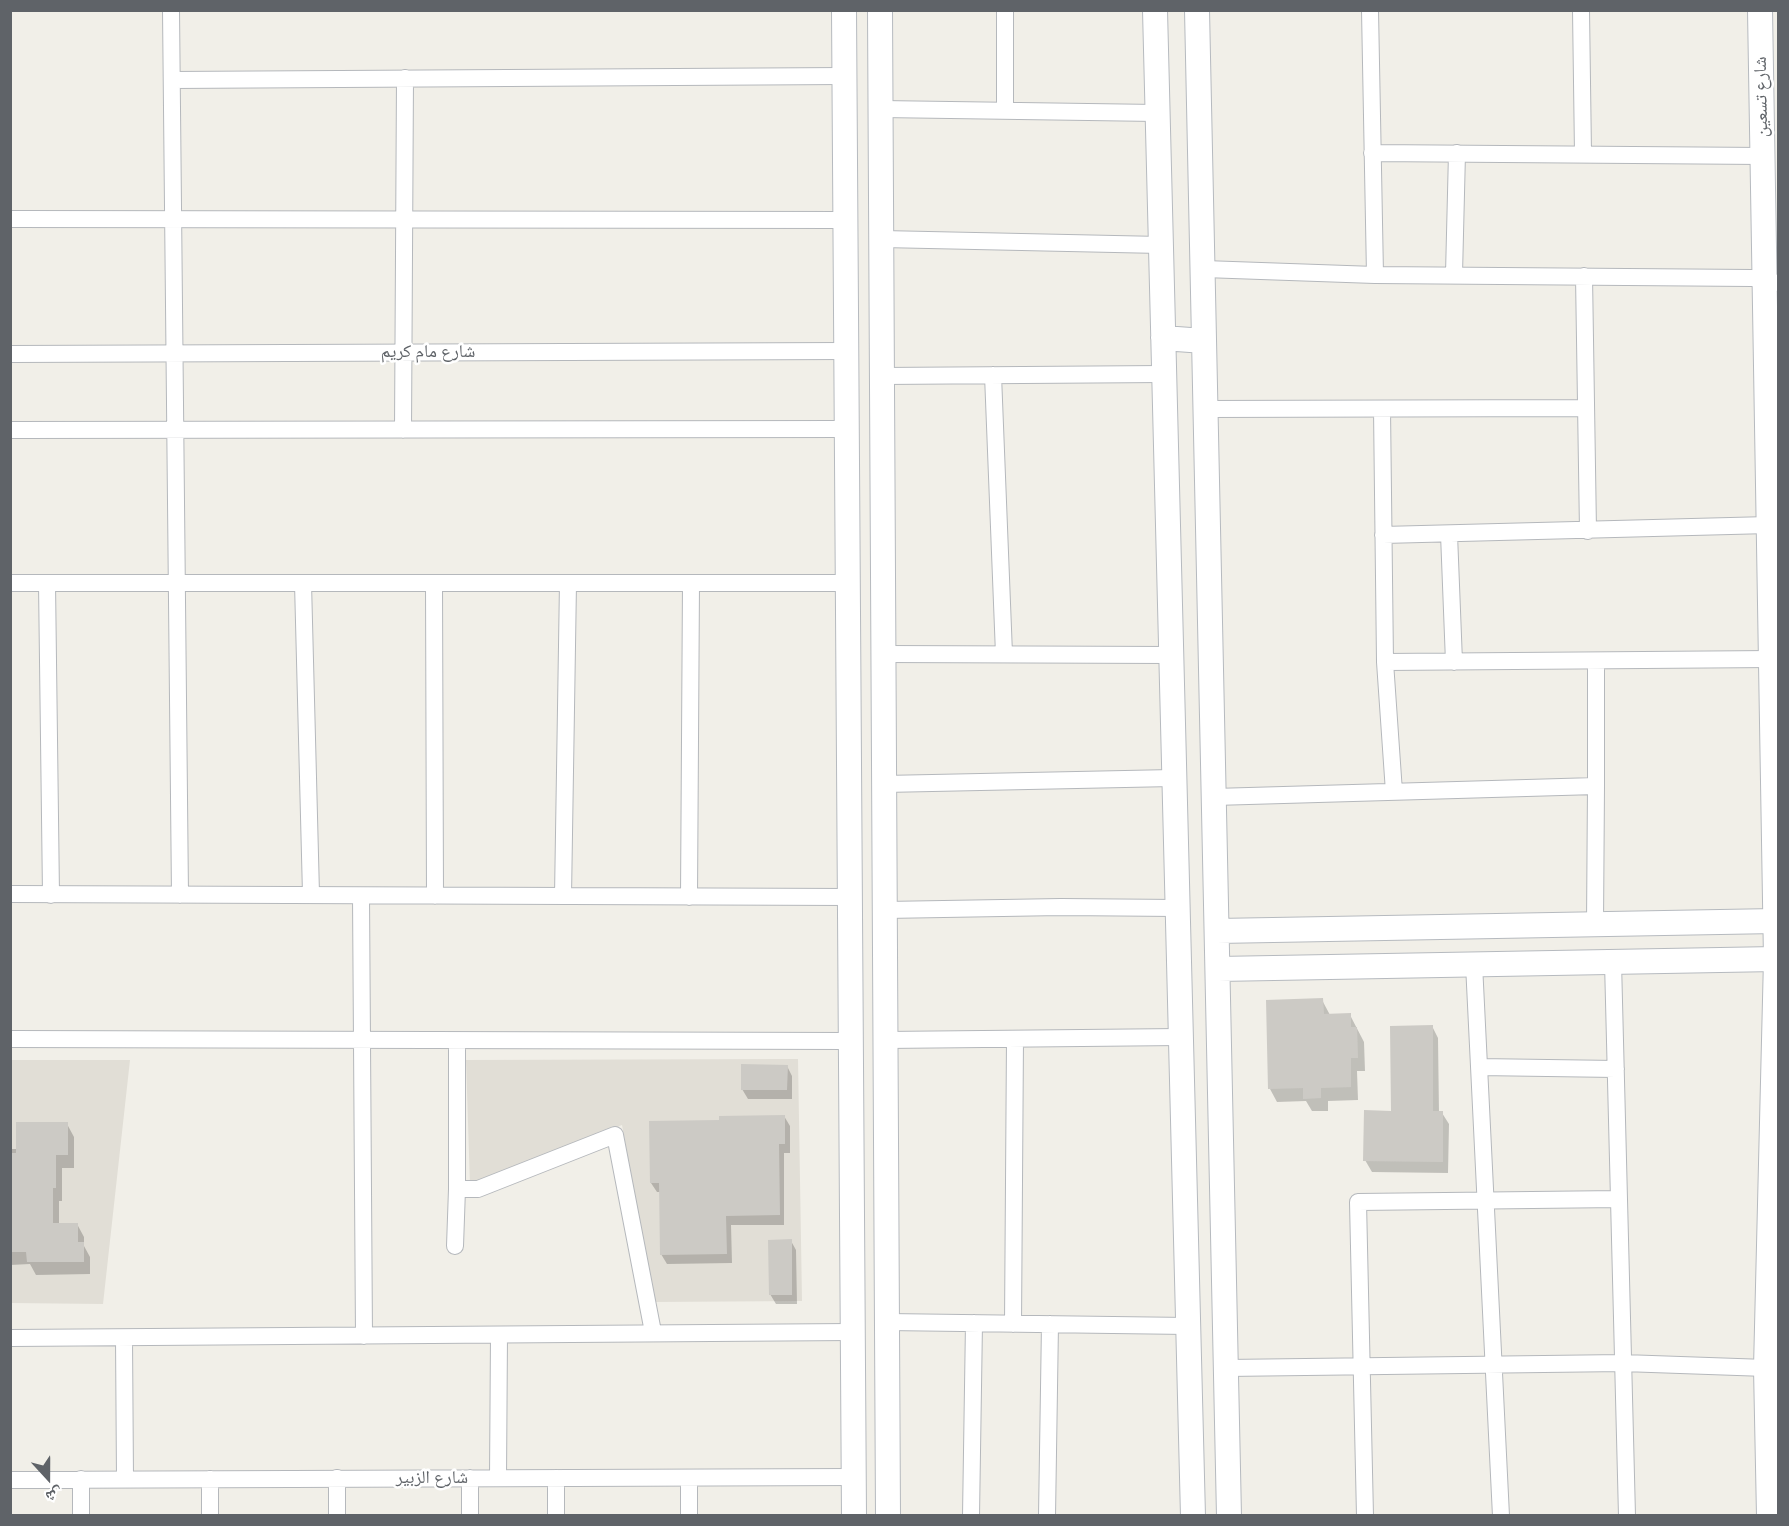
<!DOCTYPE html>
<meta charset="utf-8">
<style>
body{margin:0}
#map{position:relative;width:1789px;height:1526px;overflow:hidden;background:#f1efe8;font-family:"Roboto Condensed","Noto Naskh Arabic",sans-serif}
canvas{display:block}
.frame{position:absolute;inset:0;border:12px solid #5f6368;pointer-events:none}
.north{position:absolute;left:18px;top:1448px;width:60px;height:60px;-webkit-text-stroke:4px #fff;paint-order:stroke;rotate:159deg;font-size:16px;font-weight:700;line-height:24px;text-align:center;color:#5f6368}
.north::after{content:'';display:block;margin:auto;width:21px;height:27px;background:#5f6368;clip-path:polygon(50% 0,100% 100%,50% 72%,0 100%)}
</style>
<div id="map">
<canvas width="1789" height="1526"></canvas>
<div class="frame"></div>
<div class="north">ش</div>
</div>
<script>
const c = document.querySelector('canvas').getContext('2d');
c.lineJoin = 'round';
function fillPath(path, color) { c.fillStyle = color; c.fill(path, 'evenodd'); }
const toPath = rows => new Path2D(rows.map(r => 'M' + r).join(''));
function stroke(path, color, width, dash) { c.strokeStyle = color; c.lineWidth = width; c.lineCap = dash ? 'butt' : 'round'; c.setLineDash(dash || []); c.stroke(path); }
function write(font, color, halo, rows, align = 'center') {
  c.font = font + ' "Roboto Condensed","Noto Naskh Arabic",sans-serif'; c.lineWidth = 5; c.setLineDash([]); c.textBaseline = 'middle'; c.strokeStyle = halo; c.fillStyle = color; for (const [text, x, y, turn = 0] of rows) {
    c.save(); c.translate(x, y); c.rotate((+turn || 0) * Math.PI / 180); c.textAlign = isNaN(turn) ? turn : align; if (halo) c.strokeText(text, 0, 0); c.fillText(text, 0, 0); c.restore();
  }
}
const education = toPath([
 [798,1059,802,1301,654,1302,622,1125,470,1185,466,1060],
 [11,1060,130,1060,103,1304,11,1303]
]);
const shadow = toPath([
 [1322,1000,1330,1015,1350,1015,1364,1042,1365,1071,1357,1071,1358,1100,1328,1101,1328,1111,1312,1111,1306,1101,1277,1102,1270,1089],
 [1432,1026,1438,1038,1439,1113,1442,1113,1449,1124,1448,1173,1372,1172,1365,1160,1393,1112],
 [787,1066,792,1076,792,1099,748,1099,742,1089],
 [784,1116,790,1126,790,1153,784,1153,784,1225,731,1225,732,1263,667,1264,661,1254,660,1192,657,1192,651,1183,721,1121],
 [67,1124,74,1137,74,1168,62,1168,62,1201,59,1201,59,1224,77,1224,84,1237,84,1246,90,1257,90,1274,36,1275,30,1264,10,1265,10,1149,18,1149],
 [791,1241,796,1250,797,1304,776,1304,770,1294]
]);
const building = toPath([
 [1323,998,1324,1014,1351,1013,1351,1027,1357,1027,1358,1058,1351,1058,1351,1087,1321,1088,1321,1098,1303,1099,1303,1088,1268,1089,1266,1000],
 [1433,1025,1433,1111,1443,1111,1443,1162,1363,1161,1364,1110,1391,1111,1390,1026],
 [741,1064,788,1065,787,1090,741,1090],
 [785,1115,785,1144,779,1144,780,1215,726,1216,727,1254,660,1255,659,1183,650,1183,649,1121,719,1120,719,1116],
 [16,1122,68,1122,68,1155,56,1155,56,1188,53,1188,53,1223,78,1223,78,1242,84,1242,84,1262,27,1262,26,1252,10,1252,10,1153,16,1153],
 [792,1239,792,1295,769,1295,768,1240]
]);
const street = toPath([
 [171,10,180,895],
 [1370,10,1375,275],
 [1581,10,1583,154],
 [172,80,844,76],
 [881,109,1157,113],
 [1005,111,1005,10],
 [1372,153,1763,156],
 [10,219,845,220],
 [882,239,1161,245],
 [1204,269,1375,275,1752,278,1778,283],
 [1454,274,1457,153],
 [1584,276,1588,531],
 [10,354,846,351],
 [993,375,1004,654],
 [882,376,1164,374],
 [1206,409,1586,408],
 [1382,409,1385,662,1394,792],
 [10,430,847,429],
 [403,430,405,78],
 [1449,534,1454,662],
 [1383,535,1769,525],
 [10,583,848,583],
 [47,583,51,895],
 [303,583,311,894],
 [434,583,435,896],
 [884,654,1170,655],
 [1385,662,1772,659],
 [884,784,1173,778],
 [1214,797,1596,786,1596,662],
 [10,894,850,897],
 [361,896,364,1336],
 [563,896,568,583],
 [689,897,691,583],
 [885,910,1061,907,1177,908],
 [1595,924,1596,786],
 [1613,962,1627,1516],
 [1474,964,1501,1516],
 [10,1039,850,1041],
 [885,1040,1180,1037],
 [1479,1067,1616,1069],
 [457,1189,478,1189,615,1135,653,1332],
 [455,1246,457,1189,457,1041],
 [887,1322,1188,1326],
 [1013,1324,1015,1039],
 [10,1338,852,1332],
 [124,1338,125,1479],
 [1226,1368,1623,1363,1766,1368],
 [337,1478,337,1516],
 [470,1478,470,1516],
 [498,1478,499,1335],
 [210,1479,210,1516],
 [10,1480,853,1477],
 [81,1516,81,1479],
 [556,1516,556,1478],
 [689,1516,689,1478],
 [971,1516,974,1323],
 [1047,1516,1050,1324],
 [1365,1516,1358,1202,1619,1199]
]);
const secondary = toPath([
 [844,10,854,1516],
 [880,10,888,1516],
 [1155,10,1193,1516],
 [1197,10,1229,1516],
 [1760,10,1776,959,1766,1368,1769,1516],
 [1163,338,1204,341],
 [1217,931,1776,921],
 [1218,969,1776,959]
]);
const streetNames = [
 ["شارع تسعين",1762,97,-91],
 ["شارع مام كريم",428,352],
 ["شارع الزبير",432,1478]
];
fillPath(education, '#e1ded6');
fillPath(shadow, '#0003');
fillPath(building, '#cccac5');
stroke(street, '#b5b8bc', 18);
stroke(secondary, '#b6babf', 26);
stroke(street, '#fff', 16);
stroke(secondary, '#fff', 24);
write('18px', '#5f6368', '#fff', streetNames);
</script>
